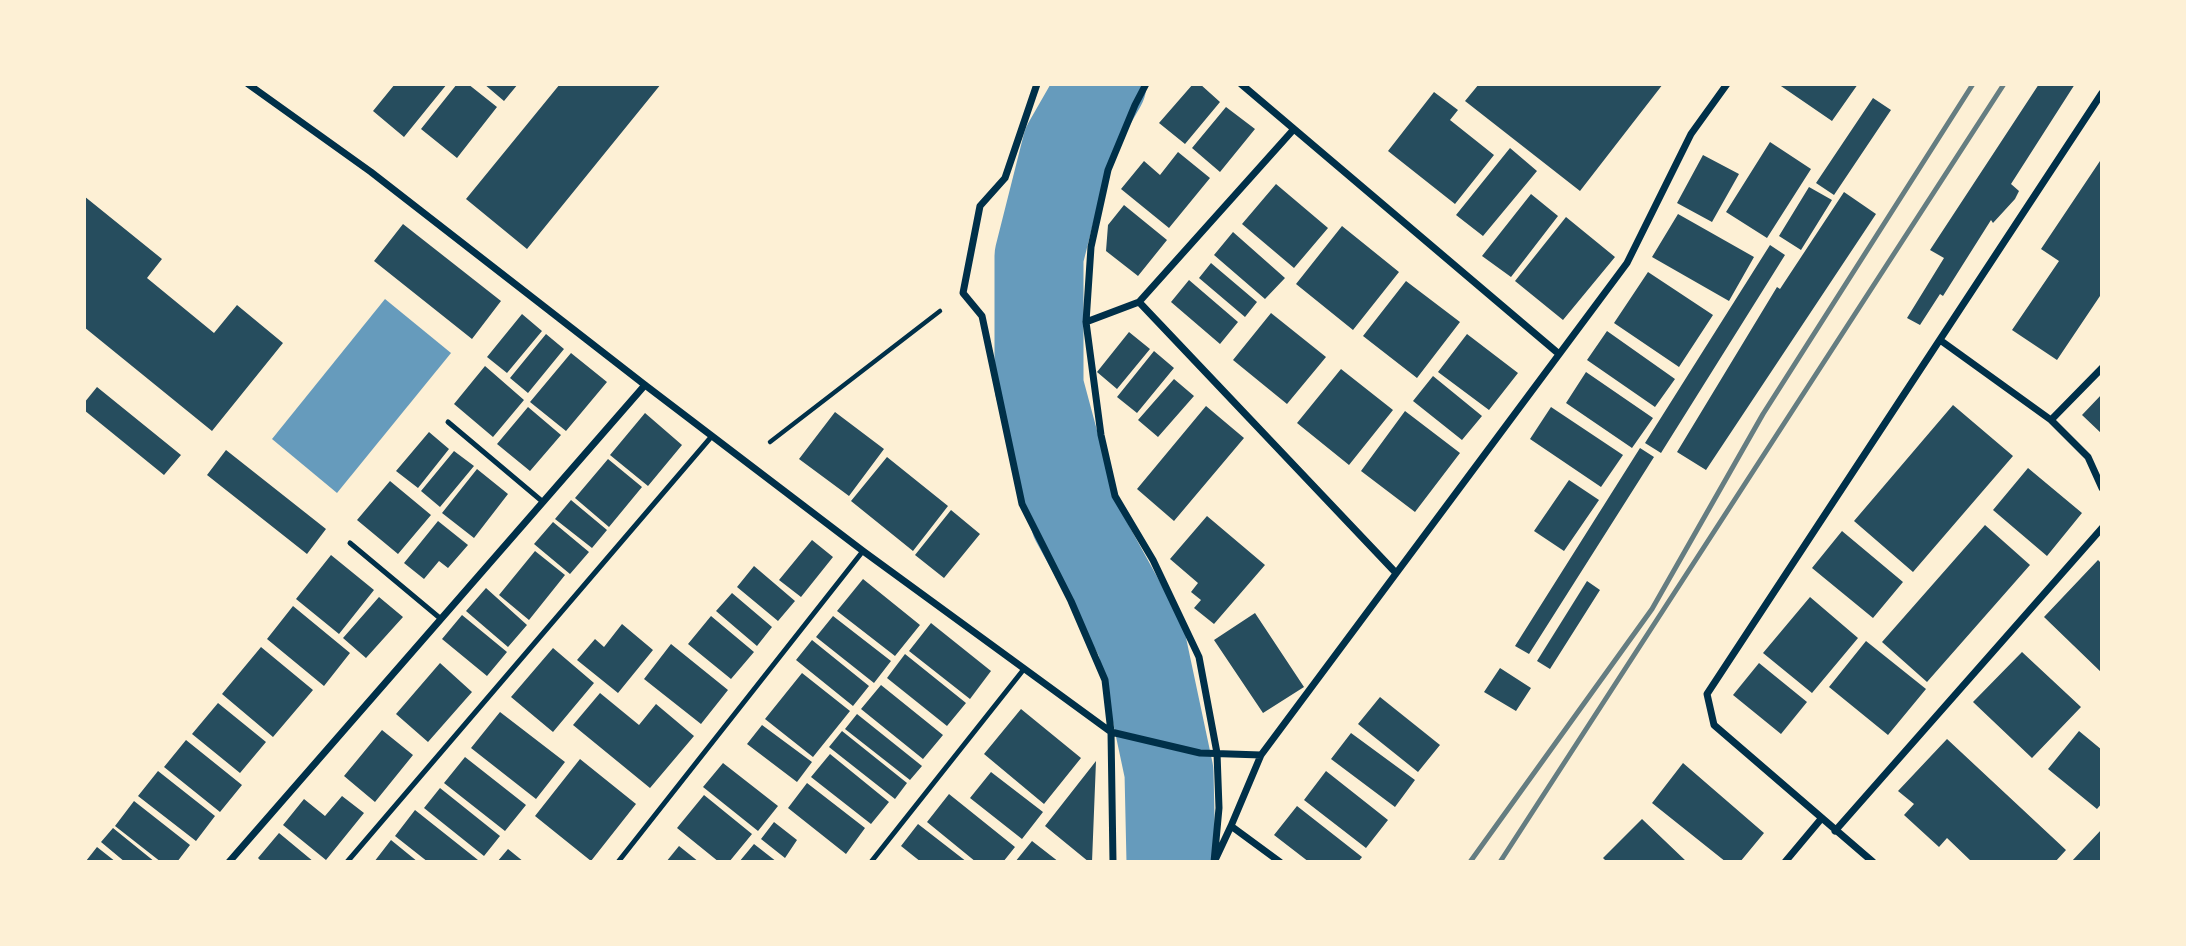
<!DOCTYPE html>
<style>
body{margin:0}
#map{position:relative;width:2186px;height:946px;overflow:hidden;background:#fdf0d5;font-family:"Roboto Condensed",sans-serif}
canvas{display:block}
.frame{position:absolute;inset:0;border:86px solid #fdf0d5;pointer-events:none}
</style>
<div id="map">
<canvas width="2186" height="946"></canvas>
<div class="frame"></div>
</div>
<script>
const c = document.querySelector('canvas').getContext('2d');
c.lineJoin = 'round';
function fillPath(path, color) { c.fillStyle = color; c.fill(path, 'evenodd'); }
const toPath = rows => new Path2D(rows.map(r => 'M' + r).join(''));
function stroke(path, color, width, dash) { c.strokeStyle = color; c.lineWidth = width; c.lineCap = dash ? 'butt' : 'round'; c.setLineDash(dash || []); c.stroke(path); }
const water = toPath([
 [385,299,451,353,337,493,272,439]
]);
const river = toPath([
 [1102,84,1067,145,1039,256,1039,386,1075,520,1141,640,1169,772,1171,862]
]);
const building = toPath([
 [395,84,447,84,404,137,373,111],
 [457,84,468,84,497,107,457,158,421,129],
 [484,84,518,84,504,101],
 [560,84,661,84,527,249,466,199],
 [1193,84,1200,84,1220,102,1185,144,1159,123],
 [1479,84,1663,84,1580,191,1465,101],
 [1778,84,1858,84,1832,121],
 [2039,84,2075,84,2011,184,2019,191,2015,199,1993,223,1991,220,1943,296,1940,294,1920,325,1907,318,1944,258,1930,250],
 [1434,92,1458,110,1450,120,1494,155,1455,204,1388,151],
 [1873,98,1891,110,1834,195,1816,183],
 [1226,107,1255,129,1220,172,1192,148],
 [1770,142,1811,169,1767,238,1726,212],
 [1510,148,1537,171,1483,236,1456,215],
 [1178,152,1210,178,1169,228,1121,189,1144,161,1160,175],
 [1703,155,1739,174,1712,222,1677,203],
 [2102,158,2102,293,2057,360,2012,330,2059,261,2041,249],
 [1276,184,1328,228,1294,268,1242,224],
 [1809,187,1832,200,1801,250,1779,236],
 [1844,192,1876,214,1706,470,1677,452,1777,287,1780,289],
 [1531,194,1558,216,1511,277,1482,256],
 [84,196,162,259,147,278,214,333,237,305,283,343,212,431,84,327],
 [1124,205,1167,240,1138,276,1106,251,1108,225],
 [1678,214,1754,257,1729,301,1652,257],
 [1566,217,1615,257,1563,320,1515,281],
 [403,224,501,301,472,339,374,261],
 [1342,226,1399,272,1353,330,1296,284],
 [1233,232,1285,278,1265,299,1214,255],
 [1770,245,1785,255,1661,453,1645,443],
 [1211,263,1257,302,1245,317,1199,278],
 [1648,272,1713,315,1679,367,1614,323],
 [1189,280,1238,322,1220,344,1171,302],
 [1406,281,1460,322,1417,378,1363,336],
 [1271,313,1326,357,1287,404,1233,360],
 [522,314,542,331,507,373,487,357],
 [1607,331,1675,379,1655,407,1587,360],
 [1129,332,1150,349,1117,389,1097,372],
 [546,334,564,349,528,393,510,378],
 [1467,334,1518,373,1489,410,1438,372],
 [1154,351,1174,368,1137,413,1117,397],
 [571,353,607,382,566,431,530,402],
 [485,366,524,400,493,437,454,404],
 [1341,369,1393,410,1349,465,1297,423],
 [1586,372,1653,418,1632,448,1566,403],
 [1433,376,1482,416,1462,440,1413,401],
 [1174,379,1194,396,1158,437,1138,420],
 [97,387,181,455,164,475,84,410,84,403],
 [2102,394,2102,434,2082,415],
 [1953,405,2013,456,1913,572,1854,521],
 [1206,406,1244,438,1174,521,1137,489],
 [528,407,561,435,530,471,497,444],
 [1551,407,1623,455,1601,487,1530,439],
 [1405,411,1460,453,1415,512,1361,471],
 [835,412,884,449,849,496,799,459],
 [645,413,682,445,648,486,610,455],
 [429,432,449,449,418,488,396,471],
 [1640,448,1654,457,1529,654,1515,646],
 [226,450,326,529,307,554,207,475],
 [454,451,474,466,440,507,421,491],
 [887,457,948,506,913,551,851,501],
 [608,459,642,487,609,527,575,498],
 [2028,468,2082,513,2047,556,1993,510],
 [477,469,508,494,474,538,442,513],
 [1569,480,1599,500,1564,551,1534,531],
 [390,481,431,515,398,554,357,520],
 [571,500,607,530,592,548,555,519],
 [951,510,980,534,944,578,915,555],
 [1207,516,1265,565,1214,624,1194,608,1201,600,1191,592,1198,583,1170,559],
 [438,521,468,545,448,568,439,561,424,579,404,563],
 [553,522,589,552,570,574,534,544],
 [1985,525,2030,565,1927,682,1882,642],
 [1842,531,1903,582,1873,618,1812,568],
 [812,540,833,557,801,597,779,580],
 [535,551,565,575,529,620,499,595],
 [331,555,374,590,339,634,296,599],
 [2098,560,2102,564,2102,673,2044,617],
 [754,566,795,601,778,621,737,587],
 [863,579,920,625,895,656,837,611],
 [1587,581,1600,590,1550,669,1537,661],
 [486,588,527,625,508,647,466,611],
 [732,593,772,627,757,646,716,611],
 [379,597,403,617,366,658,343,638],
 [1810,597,1858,638,1812,693,1763,653],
 [293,606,350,653,324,686,267,639],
 [1255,613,1304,687,1263,713,1214,640],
 [462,615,507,652,487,676,442,639],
 [711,616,754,652,731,679,688,644],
 [833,616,891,661,874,683,816,637],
 [931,623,991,671,970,699,909,651],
 [622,624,653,650,618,693,577,660,595,639,604,647],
 [812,640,869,686,853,706,796,660],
 [1866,641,1926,689,1888,735,1829,687],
 [671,644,728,690,701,724,644,679],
 [261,647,313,690,273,737,222,694],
 [553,648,594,683,553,732,511,697],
 [2022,652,2081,707,2032,758,1973,702],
 [905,654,966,703,947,726,887,678],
 [440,663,472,692,428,742,396,714],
 [1759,663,1807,702,1781,734,1733,695],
 [1500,668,1531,688,1516,711,1484,692],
 [802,673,850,711,813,757,765,719],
 [881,685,943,735,923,759,861,709],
 [600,693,639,725,656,704,694,736,650,788,573,725],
 [1380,697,1440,745,1418,772,1358,724],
 [218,703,266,742,240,773,192,734],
 [1021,709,1081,758,1044,804,984,754],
 [500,712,565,762,536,799,471,748],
 [857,714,922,766,910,780,845,729],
 [762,725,812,762,797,782,747,744],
 [382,730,413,755,375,802,344,776],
 [842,731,907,783,895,799,829,747],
 [2079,731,2102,750,2102,803,2097,809,2048,769],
 [1351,733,1415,780,1395,807,1331,759],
 [1947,739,2066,850,2055,862,1972,862,1947,838,1939,847,1904,815,1914,804,1898,791],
 [186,740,242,785,220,812,164,767],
 [830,754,889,802,871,824,811,777],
 [465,757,526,805,505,831,444,783],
 [580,759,636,804,591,861,535,816],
 [1096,761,1092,862,1089,862,1045,826],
 [723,763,778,806,758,831,703,787],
 [1683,763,1764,833,1740,862,1726,862,1652,803],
 [158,771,215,816,196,841,138,796],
 [1326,771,1388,820,1366,848,1304,800],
 [991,772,1043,812,1022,839,970,798],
 [807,783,865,828,846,854,788,808],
 [440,788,500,836,484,856,424,808],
 [949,794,1015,847,1003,862,976,862,927,822],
 [704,795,752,834,729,862,719,862,677,828],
 [342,796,364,813,326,860,283,825,304,799,325,816],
 [134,801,190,845,177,862,161,862,115,826],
 [1297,806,1362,857,1358,862,1309,862,1274,835],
 [415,810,478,860,477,862,428,862,395,836],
 [1642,819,1687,862,1607,862,1603,858],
 [774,822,797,840,785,858,761,839],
 [918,824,967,862,921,862,901,846],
 [113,828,155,862,125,862,101,842],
 [2102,829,2102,862,2071,862],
 [279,833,314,862,262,862,258,858],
 [391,840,418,862,374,862],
 [1032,841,1059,862,1015,862],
 [754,844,777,862,739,862],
 [679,846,699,862,666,862],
 [97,847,116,862,86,861],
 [508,849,524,862,497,862]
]);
const path = toPath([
 [770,442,940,311]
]);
const service = toPath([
 [448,422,543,502],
 [350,543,441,619],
 [347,862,712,436],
 [618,862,863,551],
 [871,862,1024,669]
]);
const minor = toPath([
 [248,84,371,172,645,385,863,551,1111,732,1200,753,1261,755],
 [1037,84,1005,178,980,206,963,293,982,316,1022,504,1071,601,1105,680,1111,732,1113,862],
 [1146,84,1135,105,1108,170,1091,247,1086,322,1101,435,1115,496,1153,560,1199,657,1217,753,1219,808,1214,862],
 [1241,84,1559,354],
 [1139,302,1396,573],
 [1086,322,1139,302,1294,129],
 [1940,340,2051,420,2088,457,2102,488],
 [2051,420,2102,368],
 [1835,831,2102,528],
 [1216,858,1231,826],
 [229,862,645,385],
 [1280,862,1231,826,1261,755,1627,263,1691,134,1727,84],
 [1785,862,1821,819],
 [1873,862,1714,725,1707,694,2102,93]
]);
const rail = toPath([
 [1470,862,1652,609,1763,414,1973,84],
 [1500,862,2004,84]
]);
fillPath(water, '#669bbc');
stroke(river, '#669bbc', 89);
fillPath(building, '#264d5e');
stroke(path, '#003049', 4.5);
stroke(service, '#003049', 5);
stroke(minor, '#003049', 7);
stroke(rail, '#657d81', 5);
</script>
